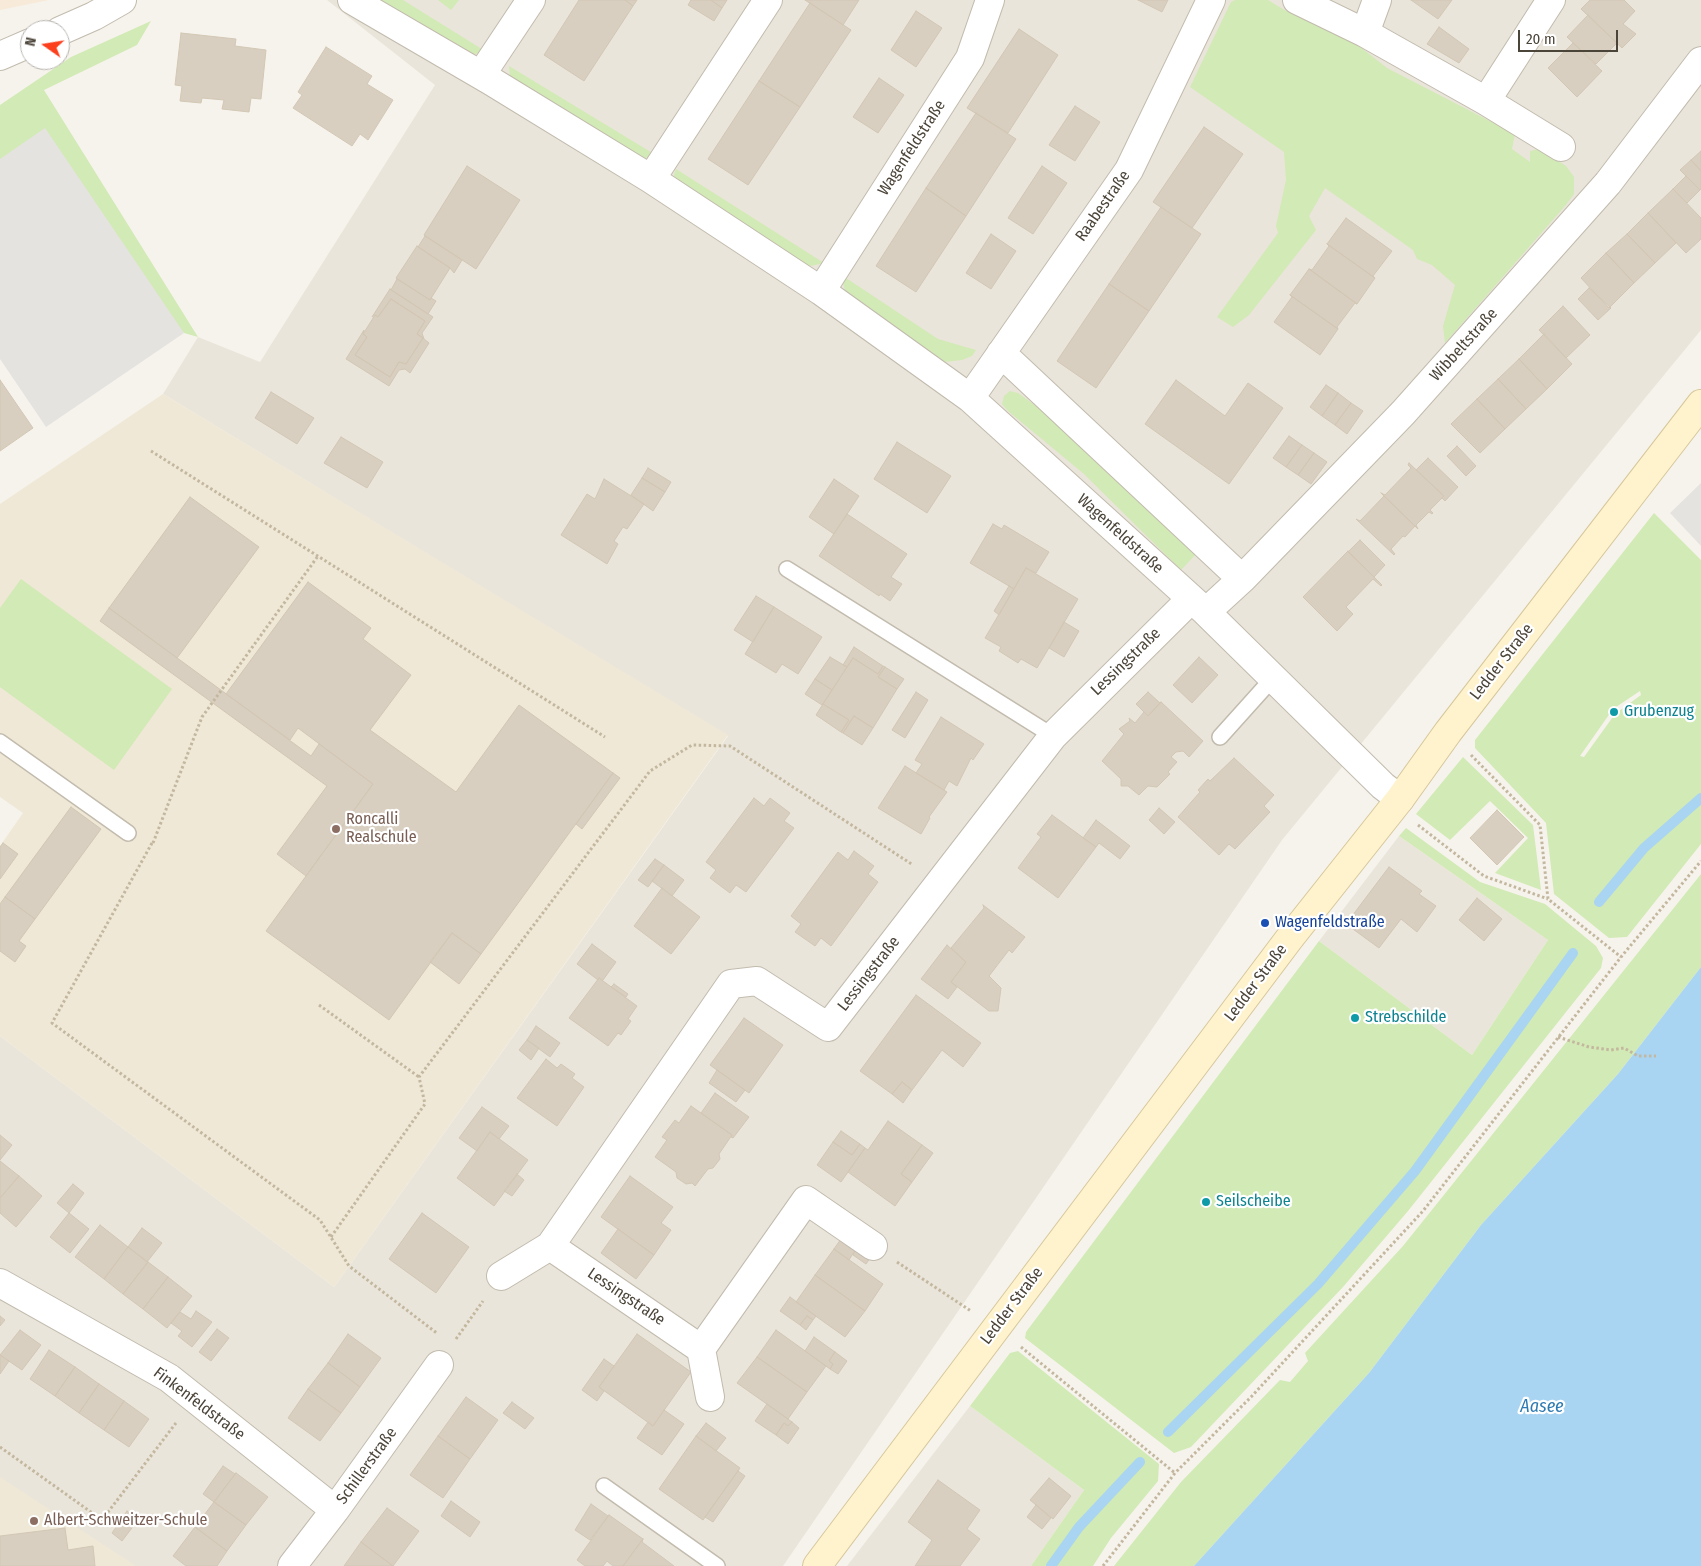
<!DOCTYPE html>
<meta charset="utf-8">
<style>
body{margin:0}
#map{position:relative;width:1701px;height:1566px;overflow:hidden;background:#f6f3ec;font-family:"Fira Sans Condensed",sans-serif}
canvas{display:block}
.north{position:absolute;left:20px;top:20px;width:50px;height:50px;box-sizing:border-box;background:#fff;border:1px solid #b7b4b0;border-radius:50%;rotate:283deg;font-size:14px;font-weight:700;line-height:20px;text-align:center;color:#4b4439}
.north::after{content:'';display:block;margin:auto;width:18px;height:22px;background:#fc3f1d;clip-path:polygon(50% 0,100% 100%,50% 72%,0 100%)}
.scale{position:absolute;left:1518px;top:30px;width:100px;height:22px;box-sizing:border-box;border:2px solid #4b4439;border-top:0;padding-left:6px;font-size:15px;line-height:18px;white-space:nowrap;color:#4b4439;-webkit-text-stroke:4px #fff;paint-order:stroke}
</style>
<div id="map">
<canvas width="1701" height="1566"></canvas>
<div class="north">N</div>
<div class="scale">20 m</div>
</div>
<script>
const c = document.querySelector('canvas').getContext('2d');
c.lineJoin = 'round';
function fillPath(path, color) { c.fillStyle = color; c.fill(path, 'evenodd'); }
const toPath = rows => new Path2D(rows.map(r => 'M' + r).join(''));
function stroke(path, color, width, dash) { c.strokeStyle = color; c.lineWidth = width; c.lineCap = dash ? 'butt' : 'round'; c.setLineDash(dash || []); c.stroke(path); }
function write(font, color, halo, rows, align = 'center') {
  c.font = font + ' "Fira Sans Condensed",sans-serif'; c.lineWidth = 4.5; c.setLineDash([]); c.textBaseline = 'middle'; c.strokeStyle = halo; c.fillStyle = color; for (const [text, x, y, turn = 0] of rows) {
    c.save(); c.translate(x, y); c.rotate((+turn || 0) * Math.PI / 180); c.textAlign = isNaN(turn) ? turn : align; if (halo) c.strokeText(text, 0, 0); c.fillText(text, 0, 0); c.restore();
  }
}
const residential = toPath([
 [327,0,1701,0,1701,330,1282,840,783,1566,0,1566,0,1036,334,1287,728,736,163,394,198,337,260,362,435,85],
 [1399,836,1548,940,1472,1055,1319,941],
 [970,1406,1084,1490,1031,1566,847,1566]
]);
const commercial = toPath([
 [0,0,49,0,0,10]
]);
const education = toPath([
 [163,394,728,735,334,1287,0,1036,0,846,23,813,0,797,0,504],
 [0,1477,136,1566,0,1566]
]);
const green = toPath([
 [376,0,403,0,485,51,472,55],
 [438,0,459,0,451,10],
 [1235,0,1268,0,1286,11,1297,12,1355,43,1387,68,1515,134,1512,149,1530,162,1530,151,1539,149,1566,166,1574,177,1574,194,1565,206,1445,343,1443,326,1455,285,1432,265,1417,259,1413,250,1325,188,1309,216,1316,230,1249,315,1233,327,1217,317,1278,233,1276,226,1286,180,1284,152,1190,87,1231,2],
 [151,21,137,45,44,90,198,337,184,333,0,159,0,105,71,57],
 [509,66,654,154,646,158,637,158,510,78],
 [676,169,824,263,811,266,802,264,678,184,674,175],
 [846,278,938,339,976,350,972,356,962,360,945,362,934,359,846,294,843,283],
 [1010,391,1018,393,1069,430,1197,553,1181,570,1084,474,1008,411,1002,404,1004,396],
 [1654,513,1701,560,1701,844,1627,937,1609,938,1554,894,1546,823,1475,748,1475,740],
 [1640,691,1641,695,1615,714,1584,757,1580,756,1613,709],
 [21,579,172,689,114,770,0,687,0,608],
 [1463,757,1533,825,1541,890,1495,873,1528,838,1490,801,1450,840,1416,814],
 [1406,828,1480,882,1545,904,1596,946,1603,958,1601,968,1408,1211,1343,1287,1191,1447,1174,1453,1025,1338,1026,1332,1319,941,1472,1055,1548,940,1399,836],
 [1701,874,1701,967,1618,1074,1481,1225,1369,1373,1194,1566,1114,1566,1181,1482,1280,1380,1290,1382,1308,1361,1305,1353,1403,1246],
 [1018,1351,1159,1464,1158,1481,1111,1538,1093,1566,1031,1566,1084,1490,970,1406,1010,1353]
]);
const parking = toPath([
 [45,128,184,333,46,427,0,359,0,159],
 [1701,483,1701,546,1670,513]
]);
const water = toPath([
 [1701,967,1701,1566,1194,1566,1369,1373,1481,1225,1618,1074]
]);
const stream = toPath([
 [1599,902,1644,848,1701,798],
 [1168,1432,1318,1284,1415,1171,1573,953],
 [1051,1566,1079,1527,1140,1462]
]);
const building = toPath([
 [579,0,625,0,633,6,584,81,544,55,579,0],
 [625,0,637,0,633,6,625,0],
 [691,0,711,0,722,8,714,21,688,5,691,0],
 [711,0,727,0,722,8,711,0],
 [805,0,859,0,843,25,805,0],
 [1138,0,1168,0,1162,12,1138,0],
 [1411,0,1452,0,1438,19,1411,0],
 [1590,0,1624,0,1635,11,1623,24,1636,34,1622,48,1581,9,1590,0],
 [810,3,851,30,800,107,759,81,810,3],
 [916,11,942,28,916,67,891,50,916,11],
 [1588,15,1617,43,1596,64,1567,37,1588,15],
 [1439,27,1469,49,1459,63,1427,44,1439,27],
 [1019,29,1058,55,1008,133,967,108,1019,29],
 [181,33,236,39,235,46,266,50,261,99,251,98,249,112,222,109,224,100,202,98,201,103,180,101,182,86,175,85,181,33],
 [1573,43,1602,71,1577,97,1548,68,1573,43],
 [326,47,372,76,367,84,393,100,368,140,360,134,352,146,293,108,302,95,298,92,326,47],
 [879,78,904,95,878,133,853,117,879,78],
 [759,81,800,107,748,185,708,159,759,81],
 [1075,106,1100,122,1075,161,1049,145,1075,106],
 [976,113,1016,139,966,216,926,188,976,113],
 [1204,127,1243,154,1192,228,1153,202,1204,127],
 [1701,151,1701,171,1691,160,1701,151],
 [1691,160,1701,171,1701,189,1700,190,1680,170,1691,160],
 [467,166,520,200,476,269,424,235,467,166],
 [1042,166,1067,183,1033,234,1008,218,1042,166],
 [1686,176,1700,190,1687,203,1673,189,1686,176],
 [926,188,966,216,916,292,876,266,926,188],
 [1673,189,1701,218,1701,239,1686,253,1648,213,1673,189],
 [1161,207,1201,234,1149,311,1109,284,1161,207],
 [1648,213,1676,243,1655,263,1627,234,1648,213],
 [1346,218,1392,251,1373,276,1375,278,1327,244,1346,218],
 [991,234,1016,251,991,289,966,273,991,234],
 [1627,234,1655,263,1634,283,1606,253,1627,234],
 [425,236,462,260,454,273,450,268,418,247,425,236],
 [1327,244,1375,278,1357,304,1309,269,1312,270,1329,246,1327,244],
 [417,246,450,268,430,300,396,278,417,246],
 [1606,253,1634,283,1609,308,1581,278,1606,253],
 [1309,269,1357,304,1355,303,1337,327,1338,329,1290,295,1309,269],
 [397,279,430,300,431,298,436,301,428,314,391,290,397,279],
 [1109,284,1149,311,1096,388,1057,361,1109,284],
 [1589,288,1611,308,1598,320,1578,299,1589,288],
 [390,289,433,317,422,333,424,339,429,343,410,373,405,369,399,370,389,386,346,359,364,330,363,334,367,337,355,355,390,377,399,362,406,364,423,338,417,334,425,321,391,299,378,317,375,315,372,317,390,289],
 [1290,295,1338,329,1320,355,1274,322,1292,297,1290,295],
 [391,299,425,321,417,334,423,338,406,364,399,362,390,377,355,355,367,337,363,334,375,315,378,317,391,299],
 [1563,306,1590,335,1566,358,1539,330,1563,306],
 [1544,334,1572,364,1547,389,1519,359,1544,334],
 [1519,359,1547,389,1526,409,1498,379,1519,359],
 [1498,379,1526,409,1505,429,1477,399,1498,379],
 [0,380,33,428,0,451,0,380],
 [1176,380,1225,416,1248,383,1283,408,1229,484,1145,424,1176,380],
 [1326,385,1338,393,1322,416,1310,407,1326,385],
 [271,392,314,418,297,444,255,418,271,392],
 [1338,393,1351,403,1335,425,1322,416,1338,393],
 [1477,399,1505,429,1480,453,1451,424,1477,399],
 [1351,403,1363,411,1347,434,1335,425,1351,403],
 [1289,436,1302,445,1286,467,1273,458,1289,436],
 [341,437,383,462,367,488,324,463,341,437],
 [897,442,951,476,927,513,874,479,897,442],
 [1302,445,1314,453,1298,475,1286,467,1302,445],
 [1457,446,1476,466,1466,476,1447,456,1457,446],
 [1314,453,1327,462,1311,484,1298,475,1314,453],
 [1428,458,1458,487,1445,501,1442,498,1444,496,1416,470,1428,458],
 [1409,463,1444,496,1430,510,1433,513,1432,514,1429,512,1416,525,1418,529,1381,493,1385,495,1411,468,1408,465,1409,463],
 [648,468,671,482,665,492,642,478,648,468],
 [642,478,665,492,653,511,631,495,642,478],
 [604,479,644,504,627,529,623,527,614,541,618,544,607,564,561,535,587,494,595,499,604,479],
 [834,479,859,496,834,534,809,517,834,479],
 [1381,493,1418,529,1415,526,1405,537,1403,536,1391,549,1395,554,1394,555,1356,519,1360,521,1384,496,1381,493],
 [190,497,259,547,177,658,109,608,190,497],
 [847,514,907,554,891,577,902,584,890,601,880,594,879,596,819,556,847,514],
 [993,524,1002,529,1004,525,1049,552,1036,573,1026,568,1014,589,970,563,993,524],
 [1360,540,1385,565,1374,577,1348,552,1360,540],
 [1348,551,1382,585,1381,586,1373,579,1346,607,1353,614,1337,631,1303,597,1348,551],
 [1026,568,1078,599,1037,668,1021,659,1018,663,999,651,1001,647,985,638,1026,568],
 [308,582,371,628,363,639,411,675,370,730,456,792,519,705,613,773,481,954,452,933,389,1020,266,931,373,784,298,728,290,740,226,694,308,582],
 [1009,586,1014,589,999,615,994,611,1009,586],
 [756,596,774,607,753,642,734,630,756,596],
 [774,607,822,637,798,674,782,664,776,673,745,654,774,607],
 [109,608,311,756,319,744,373,784,306,876,277,854,327,786,100,621,109,608],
 [1064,622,1079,631,1064,657,1049,648,1064,622],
 [854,647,883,666,878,674,853,658,847,667,843,665,854,647],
 [830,657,847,667,832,690,815,679,830,657],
 [1199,657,1218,675,1192,703,1173,685,1199,657],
 [853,658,878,674,883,666,885,667,878,677,897,689,873,728,854,716,843,733,841,732,849,720,823,704,853,658],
 [885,667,904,679,897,689,878,677,885,667],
 [815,679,832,690,822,705,805,694,815,679],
 [916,692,928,700,905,738,892,730,916,692],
 [1148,692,1160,703,1148,716,1136,704,1148,692],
 [1161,702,1203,741,1189,757,1183,751,1176,752,1171,757,1177,762,1168,772,1170,774,1157,787,1148,786,1139,795,1128,786,1121,786,1121,779,1102,761,1124,734,1119,729,1130,721,1129,718,1135,723,1144,712,1148,716,1161,702],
 [823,704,849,720,841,732,816,715,823,704],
 [854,716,873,728,862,745,843,733,854,716],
 [941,717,984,744,973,760,971,758,957,786,949,781,944,790,916,773,922,764,915,760,941,717],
 [1234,758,1274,795,1264,806,1270,812,1235,849,1229,844,1219,855,1178,817,1200,792,1198,790,1208,779,1210,781,1234,758],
 [905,766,947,792,929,817,930,818,921,834,878,808,905,766],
 [613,773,620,778,582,829,576,824,613,773],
 [754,798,764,806,770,798,790,813,784,821,794,828,746,892,736,885,730,893,710,878,716,870,706,862,754,798],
 [71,807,101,829,35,919,5,897,71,807],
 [1159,808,1175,822,1164,834,1149,820,1159,808],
 [1497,810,1524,837,1497,865,1470,838,1497,810],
 [1052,815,1096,847,1058,898,1018,868,1041,837,1037,834,1052,815],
 [1096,820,1130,846,1120,859,1099,843,1096,847,1083,838,1096,820],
 [3,843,18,854,0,879,0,847,3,843],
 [854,851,874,866,868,874,878,882,831,946,821,938,815,946,795,932,801,924,791,916,838,852,848,860,854,851],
 [655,859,664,865,648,887,638,880,655,859],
 [664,865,684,880,672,896,652,881,664,865],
 [1389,867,1422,891,1419,894,1436,906,1417,932,1401,919,1379,948,1346,924,1389,867],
 [662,888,700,917,671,954,634,926,662,888],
 [5,897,35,919,19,941,26,946,15,962,0,951,0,904,5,897],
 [1477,898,1502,919,1484,941,1459,920,1477,898],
 [983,905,1025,937,1012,953,1009,950,989,976,1001,988,998,1011,989,1011,951,982,966,962,951,948,984,908,983,905],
 [452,933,481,954,459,984,430,962,452,933],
 [592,944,616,962,603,980,599,978,598,980,577,964,592,944],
 [947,945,966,962,951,982,957,987,948,999,921,979,947,945],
 [599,978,637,1006,628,1019,631,1021,621,1035,618,1033,608,1046,569,1018,599,978],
 [614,984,628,994,626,997,611,987,614,984],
 [916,995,981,1043,963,1067,942,1050,912,1090,902,1082,892,1094,860,1071,916,995],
 [744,1018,783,1045,749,1093,710,1065,744,1018],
 [536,1026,560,1043,550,1057,527,1040,536,1026],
 [527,1040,539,1048,531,1060,519,1050,527,1040],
 [546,1059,557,1068,561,1064,575,1074,572,1078,584,1087,557,1126,517,1098,546,1059],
 [717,1070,745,1090,736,1102,709,1083,717,1070],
 [902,1082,912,1090,903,1103,892,1094,902,1082],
 [715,1093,749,1117,733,1138,731,1137,732,1135,701,1113,715,1093],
 [691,1106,732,1135,719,1154,720,1159,713,1168,708,1169,695,1186,692,1183,686,1184,677,1178,676,1172,655,1157,667,1140,662,1137,675,1120,679,1123,691,1106],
 [482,1107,509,1126,499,1139,490,1132,477,1151,459,1138,482,1107],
 [888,1121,922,1145,901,1174,912,1182,895,1206,848,1172,865,1148,868,1150,888,1121],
 [841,1131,860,1144,852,1155,833,1142,841,1131],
 [490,1132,528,1160,494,1206,457,1178,490,1132],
 [0,1135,12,1145,0,1160,0,1135],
 [833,1142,852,1155,860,1144,865,1148,841,1182,817,1165,833,1142],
 [922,1145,933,1153,912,1182,901,1174,922,1145],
 [0,1161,19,1176,0,1198,0,1161],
 [517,1174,524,1180,512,1196,504,1191,517,1174],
 [19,1176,42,1196,16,1227,0,1213,0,1198,19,1176],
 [630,1176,673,1207,661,1223,671,1230,654,1255,601,1217,630,1176],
 [73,1184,84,1193,69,1213,57,1203,73,1184],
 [69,1213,89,1229,70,1253,50,1237,69,1213],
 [422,1213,469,1247,436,1293,389,1259,422,1213],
 [100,1225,128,1247,104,1279,75,1257,100,1225],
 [142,1228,162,1243,147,1262,128,1247,142,1228],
 [618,1229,654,1255,636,1279,601,1253,618,1229],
 [841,1239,857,1247,849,1260,834,1249,841,1239],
 [128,1247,148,1262,123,1294,104,1279,128,1247],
 [857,1247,872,1255,866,1264,853,1255,857,1247],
 [834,1249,883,1284,865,1311,815,1275,834,1249],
 [148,1262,168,1277,143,1309,123,1294,148,1262],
 [815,1275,865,1311,845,1337,796,1302,815,1275],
 [168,1277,192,1296,167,1328,143,1309,168,1277],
 [790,1297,816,1316,813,1320,807,1316,800,1325,780,1311,790,1297],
 [196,1311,212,1322,192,1347,178,1336,182,1331,171,1323,180,1312,191,1319,196,1311],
 [0,1316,5,1320,0,1326,0,1316],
 [807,1316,813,1320,806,1330,800,1325,807,1316],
 [217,1329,229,1338,211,1361,199,1352,217,1329],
 [20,1330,41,1345,22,1370,0,1355,20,1330],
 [776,1330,826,1366,807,1392,757,1357,776,1330],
 [348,1334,381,1358,360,1387,328,1363,348,1334],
 [637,1334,691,1372,653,1426,599,1387,637,1334],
 [814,1337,835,1352,829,1361,833,1364,830,1369,805,1351,814,1337],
 [49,1350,75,1367,55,1396,30,1379,49,1350],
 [835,1352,847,1361,838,1374,830,1369,833,1364,829,1361,835,1352],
 [0,1355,9,1361,0,1374,0,1355],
 [757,1357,807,1392,788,1419,737,1383,757,1357],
 [604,1359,614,1366,599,1387,604,1391,597,1401,582,1390,604,1359],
 [328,1363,360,1387,341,1413,308,1389,328,1363],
 [75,1367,99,1384,79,1413,55,1396,75,1367],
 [99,1384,124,1401,104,1430,79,1413,99,1384],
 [308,1389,341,1413,320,1441,288,1418,308,1389],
 [466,1397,498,1420,470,1459,438,1436,466,1397],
 [124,1401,149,1419,129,1447,104,1430,124,1401],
 [512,1402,534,1418,525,1429,503,1413,512,1402],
 [767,1404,792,1422,788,1426,784,1423,776,1435,755,1421,767,1404],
 [664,1410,684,1424,662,1455,637,1438,648,1422,653,1426,664,1410],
 [792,1422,799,1428,788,1444,776,1435,784,1423,788,1426,792,1422],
 [706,1423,726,1438,716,1451,696,1436,706,1423],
 [438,1436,470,1459,443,1498,410,1475,438,1436],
 [696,1436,740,1468,703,1520,659,1489,696,1436],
 [223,1466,235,1474,214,1502,203,1494,223,1466],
 [738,1471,745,1476,713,1522,705,1517,738,1471],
 [236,1473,268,1497,246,1525,214,1502,236,1473],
 [1049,1478,1071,1496,1053,1519,1030,1500,1049,1478],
 [938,1480,980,1510,967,1529,980,1539,960,1566,915,1566,932,1540,908,1522,938,1480],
 [451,1501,480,1522,470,1537,441,1516,451,1501],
 [214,1502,246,1525,227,1551,195,1527,214,1502],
 [591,1504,608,1516,590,1540,575,1530,591,1504],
 [1036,1505,1051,1518,1042,1529,1027,1517,1036,1505],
 [387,1508,419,1531,393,1566,361,1542,387,1508],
 [127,1511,138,1520,122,1541,112,1533,127,1511],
 [609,1515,643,1539,623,1566,613,1566,607,1561,603,1566,585,1566,577,1560,609,1515],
 [195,1527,227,1551,217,1566,186,1566,173,1556,195,1527],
 [65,1528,68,1550,93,1546,95,1566,0,1566,0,1536,65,1528],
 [643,1539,642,1542,674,1566,623,1566,643,1539],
 [361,1542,393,1566,344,1566,361,1542]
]);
const path = toPath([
 [151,451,605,737],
 [1471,755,1540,825,1548,899,1621,957],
 [1418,825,1484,876,1548,899],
 [152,843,52,1023,320,1220,349,1266,438,1334],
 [153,843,202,717,318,556],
 [319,1005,419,1077],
 [1558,1037,1589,1047,1611,1050,1624,1048,1638,1056,1656,1056],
 [331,1237,425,1104,419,1077,650,771,692,745,730,746,913,865],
 [897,1262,971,1311],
 [456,1339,483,1301],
 [1021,1347,1175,1473],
 [0,1447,102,1520,176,1423],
 [1103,1566,1175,1473,1251,1397,1423,1211,1621,957,1701,861]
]);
const lane = toPath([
 [787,569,1053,736],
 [1220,737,1273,678],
 [0,742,128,833],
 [604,1486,717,1566]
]);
const street = toPath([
 [352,0,491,81,651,179,821,291,970,398,1206,612,1383,786,1400,799],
 [1297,0,1365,33,1486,101],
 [1551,0,1486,101,1561,147],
 [60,31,94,16,122,0],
 [1365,33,1377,0],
 [0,56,30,43],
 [481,75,531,0],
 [651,179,768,0],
 [821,291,970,58,990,0],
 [1001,353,1242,579],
 [970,398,1129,170,1211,0],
 [1206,612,1242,579,1403,413,1608,183,1701,61],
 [873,1246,806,1200,701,1349,550,1246,731,984,757,981,828,1027,1053,736,1191,599],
 [501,1276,550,1246],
 [0,1283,169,1378,335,1510],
 [701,1349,710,1397],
 [292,1566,335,1510,439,1365]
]);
const secondary = toPath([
 [817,1566,1289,939,1400,799,1448,732,1701,404]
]);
const markers = [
 [1614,712,5,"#0f9aa8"],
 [336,829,5,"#8d6e63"],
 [1265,923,5,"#1a4fb4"],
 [1355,1018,5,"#0f9aa8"],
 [1206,1202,5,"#0f9aa8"],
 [34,1521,5,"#8d6e63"]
];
const streetNames = [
 ["Wagenfeldstraße",912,148,-57],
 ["Raabestraße",1103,206,-55],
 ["Wibbeltstraße",1464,345,-48],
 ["Wagenfeldstraße",1120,534,42],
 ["Lessingstraße",1126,662,-44],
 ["Ledder Straße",1502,662,-52],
 ["Lessingstraße",869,974,-52],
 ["Ledder Straße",1256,983,-53],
 ["Lessingstraße",626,1297,34],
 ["Ledder Straße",1012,1306,-53],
 ["Finkenfeldstraße",199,1404,37],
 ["Schillerstraße",367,1466,-54]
];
const cultureNames = [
 ["Grubenzug",1624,712],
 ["Strebschilde",1365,1018],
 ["Seilscheibe",1216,1202]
];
const educationNames = [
 ["Roncalli",346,820],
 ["Realschule",346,838],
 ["Albert-Schweitzer-Schule",44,1521]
];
const transitNames = [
 ["Wagenfeldstraße",1275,923]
];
const waterNames = [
 ["Aasee",1542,1407]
];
fillPath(residential, '#eae5da');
fillPath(commercial, '#f7ead8');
fillPath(education, '#efe8d6');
fillPath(green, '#d2eab5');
fillPath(parking, '#e5e3e0');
fillPath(water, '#a9d4f2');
stroke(stream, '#a9d4f2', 10);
fillPath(building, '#d8cfc1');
stroke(building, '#d3c7b4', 1);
stroke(lane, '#c2bbae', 18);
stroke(street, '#c2bbae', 30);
stroke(secondary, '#d6c79b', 30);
stroke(path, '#c4b79f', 3, [2.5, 2.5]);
stroke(lane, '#fff', 15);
stroke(street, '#fff', 28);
stroke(secondary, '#fff3cd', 28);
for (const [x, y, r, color] of markers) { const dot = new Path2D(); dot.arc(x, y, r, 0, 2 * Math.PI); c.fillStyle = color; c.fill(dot); stroke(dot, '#fff', 2); }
write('16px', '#4b4439', '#fff', streetNames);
write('16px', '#0d838f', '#fff', cultureNames, 'left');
write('16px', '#785e54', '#fff', educationNames, 'left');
write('16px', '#164399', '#fff', transitNames, 'left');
write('italic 18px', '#2e7ab2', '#fff', waterNames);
</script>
